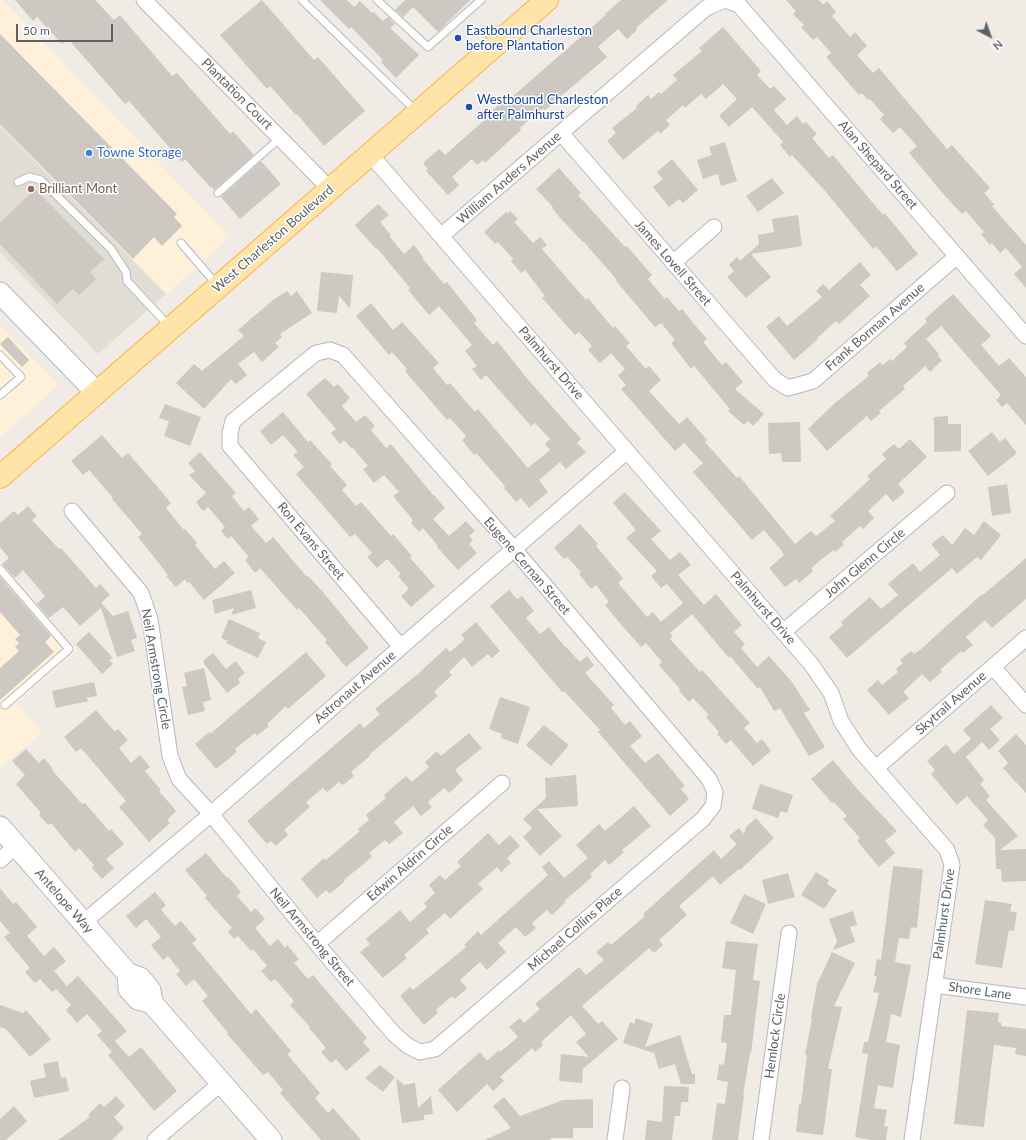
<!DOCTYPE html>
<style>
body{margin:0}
#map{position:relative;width:1026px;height:1140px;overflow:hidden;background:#f0ebe4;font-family:Lato,sans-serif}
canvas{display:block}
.north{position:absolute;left:970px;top:16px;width:40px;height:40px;-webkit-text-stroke:3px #fff;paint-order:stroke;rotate:139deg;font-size:11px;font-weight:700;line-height:16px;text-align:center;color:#5b6266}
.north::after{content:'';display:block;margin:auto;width:14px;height:18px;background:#5b6266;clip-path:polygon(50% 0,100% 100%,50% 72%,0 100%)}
.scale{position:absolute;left:16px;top:24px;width:97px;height:18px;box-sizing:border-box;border:2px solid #5b6266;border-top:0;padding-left:5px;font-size:12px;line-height:14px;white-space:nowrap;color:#5b6266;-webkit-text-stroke:3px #fff;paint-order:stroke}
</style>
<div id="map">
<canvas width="1026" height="1140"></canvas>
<div class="north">N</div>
<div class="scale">50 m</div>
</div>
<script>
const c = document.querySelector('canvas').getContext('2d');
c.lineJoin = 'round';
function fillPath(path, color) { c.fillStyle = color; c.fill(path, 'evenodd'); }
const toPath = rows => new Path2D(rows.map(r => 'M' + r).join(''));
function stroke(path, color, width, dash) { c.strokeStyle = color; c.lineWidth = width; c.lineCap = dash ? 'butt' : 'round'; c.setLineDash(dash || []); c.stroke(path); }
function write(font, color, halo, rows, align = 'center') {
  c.font = font + ' Lato,sans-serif'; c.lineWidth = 3; c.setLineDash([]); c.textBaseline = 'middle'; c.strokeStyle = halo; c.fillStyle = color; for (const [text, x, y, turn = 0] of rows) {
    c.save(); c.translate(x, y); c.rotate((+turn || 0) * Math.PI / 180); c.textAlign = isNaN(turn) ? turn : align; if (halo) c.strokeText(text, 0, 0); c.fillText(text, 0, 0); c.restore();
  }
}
const commercial = toPath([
 [0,0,3,0,230,237,166,294,0,125],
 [0,325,59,385,0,437],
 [0,561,77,650,17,703,42,733,0,768]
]);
const education = toPath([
 [0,125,166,294,98,354,0,252]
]);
const building = toPath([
 [15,0,95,0,114,20,120,15,172,76,177,73,230,134,233,131,254,155,214,190,212,187,211,188,185,159,182,162,129,101,125,104,68,39,62,44,37,17,33,21],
 [262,0,314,60,318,57,365,111,324,146,297,114,296,115,270,86,267,89,220,35],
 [320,0,347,0,354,7,360,1,372,13,374,12,383,21,388,17,395,24,390,28,419,55,396,78,381,62,383,60,351,27,349,29],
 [405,0,470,0,438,32,413,7,403,17,395,10],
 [621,0,668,0,636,28,637,30,627,39,618,29,598,47,607,57,545,110,543,108,520,128,521,130,485,163,483,160,477,165,472,159,452,177,459,185,448,195,426,171,428,169,423,163,439,149,445,155,490,115,488,114,503,101,505,103,606,15,605,14],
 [786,0,819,0,823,5,827,1,836,12,832,16,850,37,855,32,867,46,857,55,873,73,879,68,947,149,952,145,990,188,984,193,994,204,992,206,1026,245,1026,288,1014,274,1022,267,1006,248,1000,253,992,243,990,245,981,234,984,232,966,211,962,214,945,196,909,153,917,146,900,127,893,133,880,119,884,115,870,99,868,100,862,93,859,95,826,57,831,53,817,37,813,40,801,27,804,25,793,14,796,11],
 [723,27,761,71,757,75,770,89,774,86,786,99,774,110,787,125,797,116,803,124,806,122,817,134,812,138,829,158,833,155,883,215,884,213,897,228,918,254,897,271,876,246,873,249,825,191,792,155,790,157,780,145,783,142,752,107,729,127,719,116,737,99,723,84,706,99,701,94,685,108,683,105,666,120,670,125,660,134,658,131,623,160,607,141,616,133,612,128,637,108,636,106,648,95,651,99,659,92,661,94,677,80,673,75,702,51,699,48],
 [0,34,177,214,174,217,182,226,162,246,154,237,133,259,0,124],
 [725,142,737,181,721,186,718,174,703,179,697,160,712,155,709,147],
 [672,159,698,190,683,203,679,199,669,207,653,187,663,179,657,172],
 [260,162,262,162,281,184,240,219,221,197],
 [559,168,581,193,578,195,625,247,627,246,652,275,648,279,665,299,667,297,679,311,682,309,694,324,707,339,703,342,722,365,726,362,743,382,735,389,764,414,753,426,748,421,744,425,728,411,730,409,694,366,691,369,671,343,675,340,661,323,655,327,616,281,617,280,584,242,583,242,561,219,552,208,553,207,536,189],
 [772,178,784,193,758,212,746,196],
 [35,189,104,259,90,272,96,279,79,295,73,289,57,304,0,244,0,223],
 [378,204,389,215,380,222,391,235,389,236,404,254,414,245,423,257,422,258,444,284,447,282,477,320,474,323,493,345,497,341,530,382,581,439,577,443,586,452,566,469,560,462,539,480,548,492,529,508,521,498,516,502,504,488,505,486,476,453,474,455,462,440,466,436,450,418,447,420,405,371,407,369,392,352,389,355,356,316,371,303,393,330,402,322,439,363,433,368,447,385,450,383,475,412,478,409,528,468,550,450,545,444,550,439,535,423,531,426,486,375,481,380,472,369,477,366,465,351,472,345,439,306,429,315,408,290,410,288,377,248,376,249,355,225],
 [510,211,518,219,514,222,533,243,540,237,547,245,542,249,560,270,586,300,588,298,613,328,615,326,630,343,626,346,646,369,649,366,661,380,649,391,679,424,687,417,707,440,705,442,737,478,739,476,795,544,811,531,816,536,835,521,830,516,870,479,867,476,886,459,882,454,894,444,899,449,910,439,927,457,898,484,905,492,893,502,886,494,868,511,874,518,863,529,860,526,842,542,844,545,835,552,833,550,811,568,813,571,799,583,796,579,785,587,769,568,784,555,781,550,764,530,752,540,693,472,703,463,684,443,675,451,621,389,626,385,618,376,625,369,611,353,600,363,588,350,592,346,579,332,575,335,542,298,545,296,525,270,521,273,511,261,513,259,498,242,495,244,484,232,506,212,507,214],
 [798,215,802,246,751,254,771,277,746,298,727,277,734,271,729,265,737,257,740,261,759,244,758,235,774,232,772,219],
 [860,262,871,275,860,285,870,296,839,324,836,321,817,338,818,339,794,360,766,327,779,316,787,326,822,297,816,291,823,284,829,290],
 [321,272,353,275,350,309,339,295,337,313,317,311],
 [287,291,291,296,297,291,312,313,280,334,282,337,275,343,279,347,262,362,254,352,238,364,247,375,236,384,231,379,204,409,176,383,194,364,202,371,244,336,238,330,273,300],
 [953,294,991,336,981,345,999,366,1009,358,1026,377,1026,425,1007,403,1002,407,996,400,1001,395,941,326,926,339,939,354,938,356,942,360,930,372,925,366,903,386,905,389,879,411,881,413,871,421,867,416,827,451,808,429,836,402,869,376,867,373,880,362,883,365,890,359,892,361,907,347,904,343,927,322,925,319],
 [8,337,29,360,22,367,0,344],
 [325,378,334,387,338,384,350,398,342,406,356,422,365,415,375,426,371,430,386,448,391,444,433,495,434,495,445,508,433,519,449,536,466,521,475,531,469,536,473,540,469,544,477,553,458,570,437,547,438,546,423,528,419,532,411,523,413,520,393,496,399,492,384,475,374,483,363,469,368,466,352,447,351,448,344,440,340,444,331,433,336,429,306,394],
 [165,404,201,417,190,446,164,436,169,421,159,418],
 [283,412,308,442,310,440,332,464,330,466,347,485,342,490,356,506,361,502,391,536,393,534,412,556,410,558,435,586,411,607,401,596,409,589,398,576,401,574,387,559,377,568,367,557,372,553,355,534,350,537,296,474,304,467,293,455,298,452,283,435,271,445,260,431],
 [948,416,948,424,961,424,961,451,934,452,934,417],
 [800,422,801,462,782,462,781,453,769,454,768,423],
 [992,432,1000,442,1005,438,1017,453,988,476,968,451],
 [102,435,122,458,128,453,156,485,171,503,166,508,184,530,185,529,197,543,195,545,215,569,224,561,235,573,204,600,189,582,187,583,185,579,176,587,166,576,168,575,138,537,142,534,112,499,113,498,89,470,83,475,71,461],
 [200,452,236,493,232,496,244,511,249,507,259,519,251,526,266,543,273,537,307,577,308,576,322,591,369,648,346,667,325,642,327,640,299,608,297,610,260,568,255,573,245,560,249,557,231,536,228,539,221,531,225,527,208,507,203,511,196,502,206,493,189,475,195,471,188,463],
 [1007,484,1011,513,992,516,988,487],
 [625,492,661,531,651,539,670,560,680,552,691,565,678,575,704,605,716,594,742,625,734,632,745,644,741,648,757,667,769,656,792,682,810,710,804,713,825,747,809,756,780,708,774,711,760,687,758,689,730,656,729,658,692,614,670,633,673,637,670,639,700,672,702,670,750,723,744,728,757,743,762,739,771,751,753,766,731,740,726,744,717,734,719,732,706,717,709,715,693,698,689,702,679,691,680,689,659,665,662,662,646,643,641,647,624,628,605,605,609,602,596,585,591,589,579,574,581,572,567,557,564,559,554,548,580,524,598,544,596,546,623,578,618,583,647,617,653,612,661,622,683,603,667,584,661,588,651,576,657,571,626,538,636,530,613,503],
 [28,506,37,516,32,520,59,549,61,548,96,588,100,584,110,595,101,603,113,616,128,611,137,638,131,640,135,651,117,657,101,608,80,626,63,607,49,618,37,604,45,596,23,570,15,578,2,564,9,558,0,547,0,523,14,511,18,515],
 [984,521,1001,535,981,560,977,557,957,574,952,568,847,658,829,637,843,625,841,622,870,597,881,609,898,595,888,584,913,563,920,572,940,555,931,544,943,535,952,545,965,528,974,535],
 [1026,558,1026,599,992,628,985,620,966,637,973,645,963,653,961,651,940,670,942,672,930,682,922,674,903,692,909,698,889,715,867,690,878,680,882,685,898,672,896,669,903,663,900,660,911,651,914,654,921,649,982,594,983,595],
 [0,577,51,636,45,642,54,652,0,700,0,668,19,651,15,647,19,643,15,639,20,635,0,612],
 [251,590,256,608,231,615,234,608,215,614,212,600],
 [509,590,517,599,522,596,534,611,526,618,540,634,549,627,565,647,566,647,580,662,587,656,594,665,585,673,614,705,611,708,625,725,630,721,642,736,630,746,645,763,658,753,685,786,681,789,689,799,670,816,598,732,600,730,564,691,562,692,490,606],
 [229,619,260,633,258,638,266,642,258,658,226,643,228,641,221,638],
 [476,622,500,651,492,658,488,654,472,667,464,657,449,672,452,675,434,692,438,696,369,755,370,756,351,772,354,776,343,785,339,782,327,792,323,788,306,802,310,807,284,830,288,835,276,846,271,841,267,844,247,821,360,723,364,728,380,714,375,709,419,673,446,648,450,652,465,639,461,635],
 [89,632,113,658,109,660,113,664,102,674,76,644],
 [306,652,326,676,288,709,286,706,267,724,269,726,257,736,255,733,235,749,237,752,216,769,195,744,209,732,210,734],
 [213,653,226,669,236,661,245,673,238,679,240,683,227,693,204,664,204,660],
 [204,668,211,700,203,702,205,711,188,715,182,687,187,686,184,673],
 [94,682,97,696,86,698,89,701,56,708,52,691],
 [500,697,530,707,518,744,501,738,502,734,489,729],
 [991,705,1003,718,990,729,1000,740,989,750,982,742,966,757,984,780,980,784,990,796,986,800,1018,836,1000,850,1026,849,1026,881,1002,882,1001,869,996,869,995,838,983,825,988,820,967,796,957,805,931,774,935,770,927,761,946,744,954,754,971,739,963,730],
 [96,710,115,732,118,729,128,740,119,748,131,763,140,755,150,767,145,771,161,790,159,791,176,811,167,820,170,823,149,842,119,807,126,801,81,748,76,752,64,737],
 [544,725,569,745,551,766,526,745],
 [469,733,482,748,455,770,463,780,449,793,444,788,428,802,432,807,421,816,413,806,394,822,403,833,389,844,385,840,369,853,372,857,344,880,345,881,330,894,326,890,317,898,301,879,324,858,326,860,360,831,358,829,369,820,366,815,386,798,384,795,406,776,412,782,429,767,425,762,437,751,441,756],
 [1016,734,1026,745,1026,793,1003,768,1008,763,998,751],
 [26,749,39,763,44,758,53,769,52,770,82,804,85,803,109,831,111,829,124,844,106,859,114,868,102,879,92,868,94,865,79,848,75,852,51,823,48,825,39,815,41,813,16,784,25,775,12,761],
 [833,760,860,792,897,831,885,841,895,853,879,867,857,841,860,838,843,819,847,816,834,802,832,803,811,779],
 [576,775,578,806,537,809,562,836,540,856,523,837,532,828,523,819,546,798,545,778],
 [760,784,793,795,787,813,781,811,778,818,752,809],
 [634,806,651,826,622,850,624,852,609,865,605,860,590,874,592,877,564,901,566,902,552,915,547,910,532,923,536,928,525,937,516,927,498,943,506,952,487,970,480,962,460,980,467,988,455,999,452,996,436,1010,438,1013,424,1025,400,996,410,987,413,990,448,962,466,947,464,945,478,931,481,935,548,875,542,867,549,861,564,878,588,858,576,845,599,824,605,831],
 [756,818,774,838,740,870,739,869,720,885,713,876,679,906,687,915,659,940,663,945,654,953,649,948,582,1006,598,1024,602,1021,618,1039,583,1069,582,1083,559,1081,561,1054,589,1057,576,1042,586,1034,571,1015,541,1042,543,1045,535,1052,532,1048,500,1077,504,1081,493,1091,487,1084,457,1112,438,1090,480,1052,487,1061,499,1050,500,1052,518,1037,509,1027,520,1018,524,1023,540,1009,535,1004,579,967,586,975,604,960,596,952,608,942,611,945,645,916,643,914,714,850,721,859,737,844,729,836,739,828,744,834,746,827],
 [488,833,499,845,510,835,520,846,507,858,511,863,501,872,497,867,478,884,483,889,450,919,445,913,426,929,429,933,404,955,407,958,383,978,360,952,370,944,366,939,400,910,410,922,427,907,424,903,435,893,429,885,440,875,445,880,461,866,457,862],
 [206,853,227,878,228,877,241,892,237,896,251,912,255,908,265,919,255,928,270,946,278,939,285,948,287,945,299,959,294,963,308,979,313,975,367,1038,363,1042,370,1050,346,1071,336,1059,331,1063,321,1052,326,1048,309,1028,310,1027,290,1005,294,1001,275,979,271,982,261,971,267,966,253,949,251,951,238,936,234,939,228,932,232,928,205,898,207,896,185,870],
 [893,866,923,869,917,928,911,927,909,939,899,938,895,962,911,965,901,1017,891,1014,886,1042,900,1045,893,1088,878,1085,874,1108,887,1110,884,1126,888,1127,886,1140,871,1140,855,1137,868,1054,862,1053,864,1042,868,1042,879,993,873,992,877,976,874,976,877,959,881,960],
 [816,872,829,880,827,884,837,890,824,909,801,895],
 [788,873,795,897,768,904,762,880],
 [0,888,13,904,16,902,37,927,27,936,44,956,54,947,66,961,54,971,67,986,78,976,127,1031,115,1041,129,1057,141,1047,177,1091,154,1111,108,1055,112,1052,97,1035,102,1031,87,1014,77,1023,66,1010,71,1005,56,989,52,992,40,979,35,983,25,972,30,968,4,937,10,933,0,921],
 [155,892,166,905,161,910,175,926,181,921,197,940,192,943,251,1014,256,1009,291,1051,287,1054,320,1093,315,1098,328,1113,333,1108,361,1140,321,1140,280,1093,283,1090,268,1072,263,1075,227,1034,228,1033,202,1001,208,996,194,979,186,986,176,974,180,971,168,956,163,960,151,945,161,937,146,919,136,928,126,916],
 [744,894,766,904,753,934,730,923],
 [985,900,1012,904,1010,911,1017,913,1014,931,1009,930,1002,968,975,964],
 [853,911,857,925,850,927,855,942,833,950,837,941,829,919],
 [726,941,758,944,753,980,760,981,751,1053,750,1053,743,1095,744,1095,738,1140,712,1140,717,1103,725,1104,728,1082,717,1080,719,1064,724,1065,727,1043,721,1042,724,1015,731,1015,736,970,722,968],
 [832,952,855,963,834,1006,842,1007,828,1069,832,1069,823,1135,796,1132,799,1104,801,1104,807,1055,805,1055,812,1019,811,1018,817,984],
 [0,1005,23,1013,26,1010,51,1039,30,1057,6,1029,0,1027],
 [967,1010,999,1013,998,1022,1001,1023,1001,1026,1026,1029,1026,1056,1015,1054,1016,1048,994,1045,984,1127,954,1124],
 [636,1018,653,1024,645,1047,680,1035,692,1074,695,1074,695,1084,681,1084,675,1064,659,1069,654,1053,623,1043,630,1022,634,1024],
 [58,1061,61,1078,66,1077,69,1091,34,1098,30,1081,46,1077,43,1064],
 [380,1065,395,1077,383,1092,365,1078],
 [396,1078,404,1085,415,1083,418,1108,431,1096,433,1114,424,1115,424,1120,402,1123],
 [664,1086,689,1087,688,1102,681,1102,680,1116,675,1116,672,1140,645,1140,647,1120,662,1122],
 [116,1096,125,1106,114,1117,124,1128,112,1140,58,1140,90,1117,88,1115,100,1103,104,1107],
 [504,1097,520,1116,563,1100,593,1099,593,1128,573,1128,573,1138,553,1138,549,1140,485,1140,511,1128,493,1106],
 [14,1106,27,1121,6,1140,0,1140,0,1119]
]);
const lane = toPath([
 [302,0,416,111],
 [377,0,428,47,481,0],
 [18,182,29,177,41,180,111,249,126,272,127,281,169,326],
 [218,193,280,138],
 [181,243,217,285],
 [0,355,21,377,0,395],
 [0,569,69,649,5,705]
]);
const street = toPath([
 [144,0,330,189],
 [561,133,775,380,788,388,813,381,957,256],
 [370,154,811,664,831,693,841,721,859,749,947,850,952,865,912,1140],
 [441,236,706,8,725,0,739,5,1026,336],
 [673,263,714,227],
 [72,511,141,593,150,619,170,756,179,779,211,814,317,944,394,1034,408,1046,420,1052,435,1049,703,819,713,806,715,792,709,779,514,549,343,355,330,350,316,353,233,421,230,433,230,446,401,647],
 [783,632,947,493],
 [993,667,1026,705],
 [876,768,1026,638],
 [0,860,16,846],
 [83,923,211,814,401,647,627,451],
 [317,944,502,783],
 [934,985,1026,997],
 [155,1140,221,1083],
 [615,1140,622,1088],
 [761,1140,789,933]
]);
const secondary = toPath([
 [0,293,97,393],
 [0,827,128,974,140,978,150,990,152,1003,271,1140],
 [128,974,129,989,138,999,152,1003]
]);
const primary = toPath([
 [0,477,547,0]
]);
const markers = [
 [458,38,4,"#1a4fb4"],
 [469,107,4,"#1a4fb4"],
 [89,153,4,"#3f7fe0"],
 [31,189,4,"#8d6e63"]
];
const transitNames = [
 ["Eastbound Charleston",466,31],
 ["before Plantation",466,46],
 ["Westbound Charleston",477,100],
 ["after Palmhurst",477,115]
];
const streetNames = [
 ["Plantation Court",237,94,45],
 ["Alan Shepard Street",878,165,49],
 ["William Anders Avenue",509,178,-41],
 ["West Charleston Boulevard",273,239,-41],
 ["James Lovell Street",673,263,49],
 ["Frank Borman Avenue",875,327,-41],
 ["Palmhurst Drive",551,363,49],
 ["Ron Evans Street",311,541,50],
 ["John Glenn Circle",865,563,-40],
 ["Eugene Cernan Street",527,566,49],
 ["Palmhurst Drive",763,608,49],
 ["Neil Armstrong Circle",156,669,80],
 ["Astronaut Avenue",355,687,-41],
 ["Skytrail Avenue",951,703,-41],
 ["Edwin Aldrin Circle",410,863,-41],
 ["Antelope Way",64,901,49],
 ["Palmhurst Drive",944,914,-82],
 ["Michael Collins Place",575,929,-41],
 ["Neil Armstrong Street",312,937,50],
 ["Shore Lane",980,991,8],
 ["Hemlock Circle",775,1036,-82]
];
const shopNames = [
 ["Towne Storage",97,153]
];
const educationNames = [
 ["Brilliant Mont",39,189]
];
fillPath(commercial, '#fff0d9');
fillPath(education, '#e2ddd4');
fillPath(building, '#cdc8c2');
stroke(lane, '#b4b8bc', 9);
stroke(street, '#b4b8bc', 17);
stroke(secondary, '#b2b9bd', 23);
stroke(primary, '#ffb24d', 24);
stroke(lane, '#fff', 7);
stroke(street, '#fff', 15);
stroke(secondary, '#fff', 21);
stroke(primary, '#ffe4a9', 22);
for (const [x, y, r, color] of markers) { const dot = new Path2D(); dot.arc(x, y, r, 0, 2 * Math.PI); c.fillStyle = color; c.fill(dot); stroke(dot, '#fff', 1.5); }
write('13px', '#164399', '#fff', transitNames, 'left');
write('13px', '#5b6266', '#fff', streetNames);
write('13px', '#366cbe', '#fff', shopNames, 'left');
write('13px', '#785e54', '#fff', educationNames, 'left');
</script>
